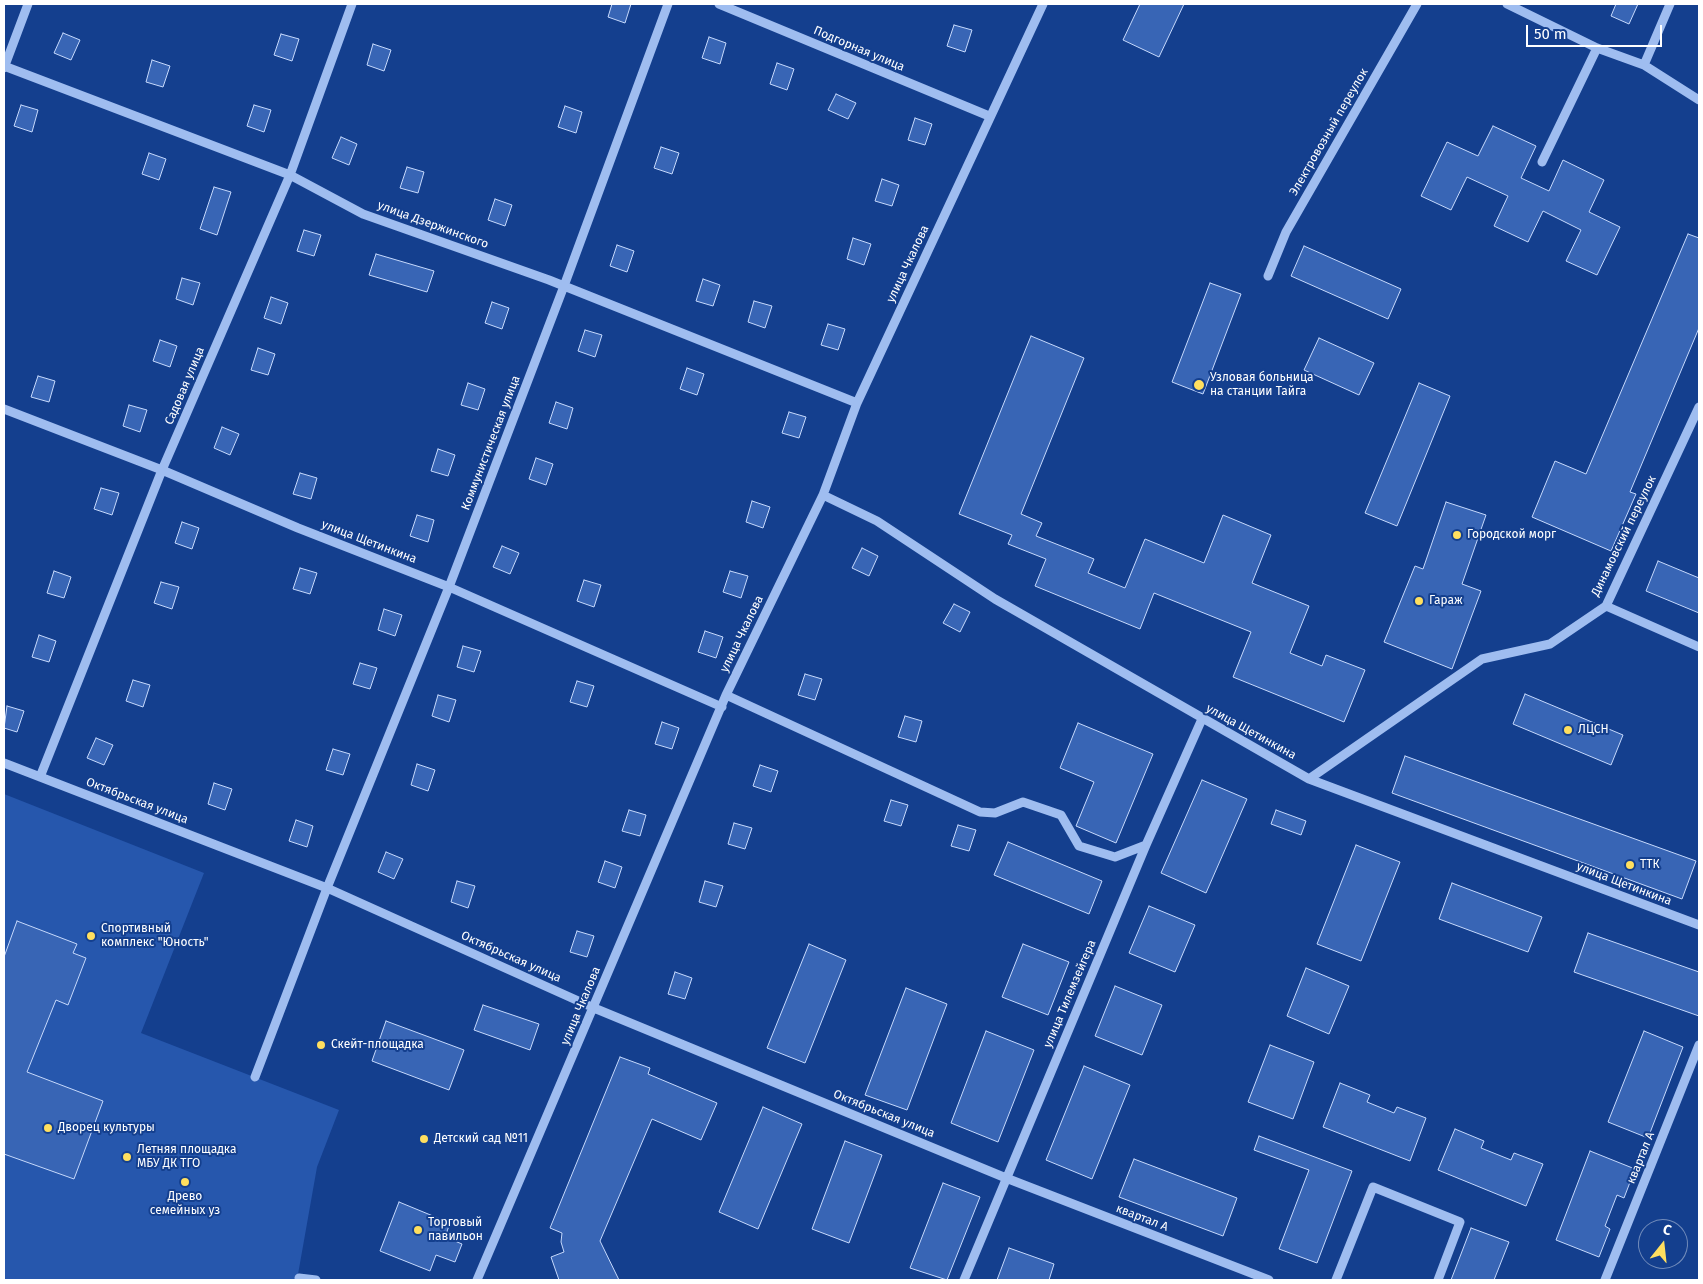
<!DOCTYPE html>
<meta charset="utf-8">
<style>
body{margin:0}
#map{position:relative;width:1703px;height:1284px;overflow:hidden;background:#143f8e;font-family:"Fira Sans",sans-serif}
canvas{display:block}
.frame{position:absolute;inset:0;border:5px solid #fff;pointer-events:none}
.north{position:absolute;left:1638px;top:1219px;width:50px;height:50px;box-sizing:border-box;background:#143f8e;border:1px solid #728cbb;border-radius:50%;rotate:16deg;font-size:14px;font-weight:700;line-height:20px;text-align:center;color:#fff}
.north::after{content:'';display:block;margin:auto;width:18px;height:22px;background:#ffdf5f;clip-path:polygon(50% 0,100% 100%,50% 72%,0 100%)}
.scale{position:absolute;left:1526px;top:25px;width:136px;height:22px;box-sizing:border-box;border:2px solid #fff;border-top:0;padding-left:6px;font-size:15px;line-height:18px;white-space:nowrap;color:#fff;-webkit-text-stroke:4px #143f8e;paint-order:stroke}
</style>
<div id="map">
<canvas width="1703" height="1284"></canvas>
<div class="frame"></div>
<div class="north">С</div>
<div class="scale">50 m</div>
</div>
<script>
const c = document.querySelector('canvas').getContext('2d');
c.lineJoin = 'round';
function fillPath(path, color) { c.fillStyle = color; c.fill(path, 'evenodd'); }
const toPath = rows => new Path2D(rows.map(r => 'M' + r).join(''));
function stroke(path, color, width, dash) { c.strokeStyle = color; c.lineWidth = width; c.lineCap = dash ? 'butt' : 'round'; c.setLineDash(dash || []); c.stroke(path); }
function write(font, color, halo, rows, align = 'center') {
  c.font = font + ' "Fira Sans",sans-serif'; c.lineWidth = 4; c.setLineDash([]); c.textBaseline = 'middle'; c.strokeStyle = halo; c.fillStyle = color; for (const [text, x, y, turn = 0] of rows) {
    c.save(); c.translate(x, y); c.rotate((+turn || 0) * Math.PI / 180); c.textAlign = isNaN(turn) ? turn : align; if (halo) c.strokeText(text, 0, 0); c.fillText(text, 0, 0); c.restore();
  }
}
const green = toPath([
 [4,794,204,873,141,1033,339,1110,317,1167,297,1280,4,1280]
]);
const building = toPath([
 [612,4,631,4,625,23,608,17,612,4],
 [1140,4,1184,4,1159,57,1123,40,1140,4],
 [1616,4,1638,4,1629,24,1611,16,1616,4],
 [954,25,972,30,965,52,947,46,954,25],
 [63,33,80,40,71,60,54,53,63,33],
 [281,34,299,39,292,61,274,55,281,34],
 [709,37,726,43,720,64,702,58,709,37],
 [373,44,391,50,384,71,367,65,373,44],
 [152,60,170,66,163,87,146,82,152,60],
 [777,63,794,69,787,90,770,84,777,63],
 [836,94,856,103,848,119,828,110,836,94],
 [21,105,38,110,32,132,14,126,21,105],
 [254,105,271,110,264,132,247,126,254,105],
 [565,106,582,112,576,133,558,127,565,106],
 [915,118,932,124,925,145,908,140,915,118],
 [1493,126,1536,146,1521,178,1549,191,1563,160,1604,180,1589,212,1620,227,1597,275,1566,261,1581,230,1543,211,1528,242,1494,226,1508,196,1467,177,1451,210,1421,196,1447,142,1478,156,1493,126],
 [341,137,357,144,349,165,332,158,341,137],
 [661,147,679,153,672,174,654,168,661,147],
 [149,153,166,159,159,180,142,174,149,153],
 [407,167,424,172,418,193,400,188,407,167],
 [882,179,899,185,892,206,875,201,882,179],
 [214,187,231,192,217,235,200,229,214,187],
 [495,199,512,205,505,226,488,220,495,199],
 [304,230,321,235,314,256,297,251,304,230],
 [1688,234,1699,238,1699,328,1630,492,1636,494,1611,551,1532,517,1555,461,1586,474,1688,234],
 [853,238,871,244,864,265,847,259,853,238],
 [617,245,634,251,627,272,610,266,617,245],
 [1304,246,1401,289,1388,319,1291,276,1304,246],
 [376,254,434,271,427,292,369,275,376,254],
 [182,278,200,283,193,305,176,299,182,278],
 [703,279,720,285,713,306,696,301,703,279],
 [1210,283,1241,294,1203,394,1172,382,1210,283],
 [271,297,288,303,281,324,264,318,271,297],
 [754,301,772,306,765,328,748,322,754,301],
 [492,302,509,308,502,329,485,323,492,302],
 [828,324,845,329,838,350,821,345,828,324],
 [585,330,602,335,595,357,578,351,585,330],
 [1031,336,1084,358,1021,514,1042,523,1036,536,1094,559,1088,573,1125,588,1145,539,1204,563,1223,515,1271,535,1252,583,1309,606,1290,653,1322,666,1326,655,1365,670,1344,722,1233,677,1251,632,1154,593,1140,629,1035,586,1046,559,1008,544,1012,535,959,514,1031,336],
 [1319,338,1374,363,1359,395,1304,370,1319,338],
 [160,340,177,346,170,367,153,361,160,340],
 [258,348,275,354,268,375,251,370,258,348],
 [687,368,704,374,697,395,680,389,687,368],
 [38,376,55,381,49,402,31,397,38,376],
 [468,383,485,389,478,410,461,405,468,383],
 [1419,383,1450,396,1397,526,1365,513,1419,383],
 [556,402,573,408,567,429,549,423,556,402],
 [129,405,147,410,140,432,123,426,129,405],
 [789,412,806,417,799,438,782,433,789,412],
 [222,427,239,434,230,455,214,448,222,427],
 [438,449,455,455,448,476,431,471,438,449],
 [536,458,553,464,546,485,529,479,536,458],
 [300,473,317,478,311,499,293,494,300,473],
 [101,488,119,493,112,515,94,509,101,488],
 [752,501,770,507,763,528,746,522,752,501],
 [1446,502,1486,515,1462,584,1481,591,1452,669,1384,642,1415,566,1423,569,1446,502],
 [417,515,434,520,428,542,410,536,417,515],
 [182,522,199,528,192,549,175,543,182,522],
 [502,546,519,553,510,574,493,567,502,546],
 [862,548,878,556,869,576,852,568,862,548],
 [1658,561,1699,578,1699,613,1646,591,1658,561],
 [300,568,317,573,310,594,293,589,300,568],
 [54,571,71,577,64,598,47,593,54,571],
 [730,571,748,576,741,598,723,592,730,571],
 [584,580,601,585,594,607,577,601,584,580],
 [161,582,179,587,172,609,154,603,161,582],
 [954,604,970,612,960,632,943,623,954,604],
 [384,609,402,615,395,636,378,630,384,609],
 [705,631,723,637,716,658,698,652,705,631],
 [39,635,56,641,49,662,32,657,39,635],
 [463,646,481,651,474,672,457,667,463,646],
 [360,663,377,668,370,689,353,684,360,663],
 [805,674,822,679,815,700,798,695,805,674],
 [133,680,150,685,143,707,126,701,133,680],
 [577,681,594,686,587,707,570,702,577,681],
 [1525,694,1623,735,1611,765,1513,724,1525,694],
 [438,695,456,700,449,722,432,716,438,695],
 [7,706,24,711,17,732,4,728,7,706],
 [905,716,922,721,916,742,898,737,905,716],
 [662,722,679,728,672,749,655,744,662,722],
 [1078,723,1153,754,1116,843,1076,826,1094,782,1060,768,1078,723],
 [96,738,113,745,104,765,87,758,96,738],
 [333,749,350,754,343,775,326,770,333,749],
 [1405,756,1696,861,1682,899,1392,793,1405,756],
 [417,764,435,770,428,791,411,785,417,764],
 [760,765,778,771,771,792,753,786,760,765],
 [1202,780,1247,799,1206,893,1161,873,1202,780],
 [214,783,232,789,225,810,208,804,214,783],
 [891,800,908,805,901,826,884,821,891,800],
 [629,810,646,815,640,836,622,831,629,810],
 [1276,810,1306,821,1301,835,1271,824,1276,810],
 [296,820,313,826,307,847,289,841,296,820],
 [734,823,752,828,745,849,728,844,734,823],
 [958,825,976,830,969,851,951,846,958,825],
 [1008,842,1102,881,1089,914,994,875,1008,842],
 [1356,845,1400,862,1361,961,1317,944,1356,845],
 [386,852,403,859,394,879,378,872,386,852],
 [605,861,622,867,615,888,598,882,605,861],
 [457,881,475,886,468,908,451,902,457,881],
 [705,881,723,886,716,907,699,902,705,881],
 [1452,883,1542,917,1528,952,1439,919,1452,883],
 [1149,906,1195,925,1175,972,1129,953,1149,906],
 [17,921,77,944,73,953,86,958,68,1005,56,1000,27,1072,103,1101,74,1179,4,1154,4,957,17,921],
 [577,931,594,936,587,957,570,952,577,931],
 [1588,933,1699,972,1699,1016,1574,972,1588,933],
 [809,944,846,960,805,1063,767,1048,809,944],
 [1023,944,1069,962,1048,1015,1002,997,1023,944],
 [1306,968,1349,986,1329,1034,1287,1016,1306,968],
 [675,972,692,978,685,999,668,994,675,972],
 [1115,986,1162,1005,1142,1055,1095,1036,1115,986],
 [906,988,947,1004,907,1110,865,1095,906,988],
 [483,1005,539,1024,530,1050,474,1030,483,1005],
 [386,1021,464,1050,449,1090,372,1061,386,1021],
 [986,1031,1034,1050,998,1142,951,1123,986,1031],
 [1644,1031,1683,1047,1648,1138,1608,1122,1644,1031],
 [1270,1045,1314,1062,1293,1119,1248,1102,1270,1045],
 [620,1057,650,1068,648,1074,717,1103,701,1140,652,1119,600,1241,619,1280,559,1280,551,1257,564,1252,561,1242,562,1233,550,1228,620,1057],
 [1084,1066,1130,1085,1092,1179,1046,1160,1084,1066],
 [1340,1083,1370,1095,1367,1102,1394,1113,1397,1107,1426,1118,1410,1161,1323,1127,1340,1083],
 [763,1107,802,1124,758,1229,719,1212,763,1107],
 [1455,1129,1484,1141,1481,1148,1511,1160,1514,1153,1543,1164,1526,1206,1438,1170,1455,1129],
 [1259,1136,1352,1171,1317,1263,1279,1249,1309,1170,1254,1150,1259,1136],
 [845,1141,882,1155,849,1243,812,1229,845,1141],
 [1590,1151,1635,1169,1624,1198,1617,1195,1605,1226,1610,1229,1599,1257,1556,1240,1590,1151],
 [1134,1159,1237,1198,1223,1236,1119,1197,1134,1159],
 [943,1183,980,1197,947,1280,910,1268,943,1183],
 [399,1202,450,1223,445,1237,462,1244,455,1262,436,1255,430,1271,380,1251,399,1202],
 [1471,1228,1509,1242,1494,1280,1451,1280,1471,1228],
 [1009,1248,1054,1264,1049,1280,997,1280,1009,1248]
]);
const minor = toPath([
 [719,4,989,116],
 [1507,4,1597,48,1644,65,1699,100],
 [1644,65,1670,4],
 [4,66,290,175,363,214,549,280,857,403],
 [4,68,28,4],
 [1542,162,1597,48],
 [1268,276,1286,232,1417,4],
 [4,409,162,470,298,528,449,587,722,707],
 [823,495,877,521,995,599,1309,779,1699,925],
 [1606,606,1699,647],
 [726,695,980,812,995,813,1023,802,1061,815,1079,846,1115,857,1146,845],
 [4,763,327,888,594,1008,1006,1178,1269,1280],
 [40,777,162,470,290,175,352,4],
 [1309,779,1482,659,1550,644,1606,606,1699,407],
 [255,1077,327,888,449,587,564,286,668,4],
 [299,1278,316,1280],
 [477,1280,726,695,823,495,857,403,1043,4],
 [964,1280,1146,845,1202,719],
 [1336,1280,1373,1187,1460,1222,1438,1280],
 [1605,1280,1699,1045]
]);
const markers = [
 [1199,385,6,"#ffdf5f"],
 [1457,535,5,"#ffdf5f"],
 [1419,601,5,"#ffdf5f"],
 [1568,730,5,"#ffdf5f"],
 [1630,865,5,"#ffdf5f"],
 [91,936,5,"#ffdf5f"],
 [321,1045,5,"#ffdf5f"],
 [48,1128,5,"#ffdf5f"],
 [424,1139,5,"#ffdf5f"],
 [127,1157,5,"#ffdf5f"],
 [185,1182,5,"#ffdf5f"],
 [418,1230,5,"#ffdf5f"]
];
const streetNames = [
 ["Подгорная улица",859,49,23],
 ["Электровозный переулок",1329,132,-60],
 ["улица Дзержинского",433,225,20],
 ["улица Чкалова",908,264,-65],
 ["Садовая улица",185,386,-67],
 ["Коммунистическая улица",491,443,-69],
 ["Динамовский переулок",1624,536,-64],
 ["улица Щетинкина",369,542,21],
 ["улица Чкалова",742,634,-64],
 ["улица Щетинкина",1251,732,29],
 ["Октябрьская улица",137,801,21],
 ["улица Щетинкина",1624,884,21],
 ["Октябрьская улица",511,957,24],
 ["улица Тилемзейгера",1070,994,-67],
 ["улица Чкалова",581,1006,-67],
 ["Октябрьская улица",884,1114,22],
 ["квартал А",1641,1158,-68],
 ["квартал А",1142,1218,21]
];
const poiNames = [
 ["Узловая больница",1210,378],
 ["на станции Тайга",1210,392],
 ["Городской морг",1467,535],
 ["Гараж",1429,601],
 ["ЛЦСН",1578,730],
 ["ТТК",1640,865],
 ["Спортивный",101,929],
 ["комплекс \"Юность\"",101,943],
 ["Скейт-площадка",331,1045],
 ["Дворец культуры",58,1128],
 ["Детский сад №11",434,1139],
 ["Летняя площадка",137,1150],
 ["МБУ ДК ТГО",137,1164],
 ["Древо",185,1197,"center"],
 ["семейных уз",185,1211,"center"],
 ["Торговый",428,1223],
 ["павильон",428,1237]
];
fillPath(green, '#2657ad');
fillPath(building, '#3865b5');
stroke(building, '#c6d9fc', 1);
stroke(minor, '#9fbdf0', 9);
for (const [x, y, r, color] of markers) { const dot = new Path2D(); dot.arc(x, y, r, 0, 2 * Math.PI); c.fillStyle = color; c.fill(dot); stroke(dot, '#143f8e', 2); }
write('12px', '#fff', '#143f8e', streetNames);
write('12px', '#fff', '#143f8e', poiNames, 'left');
</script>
